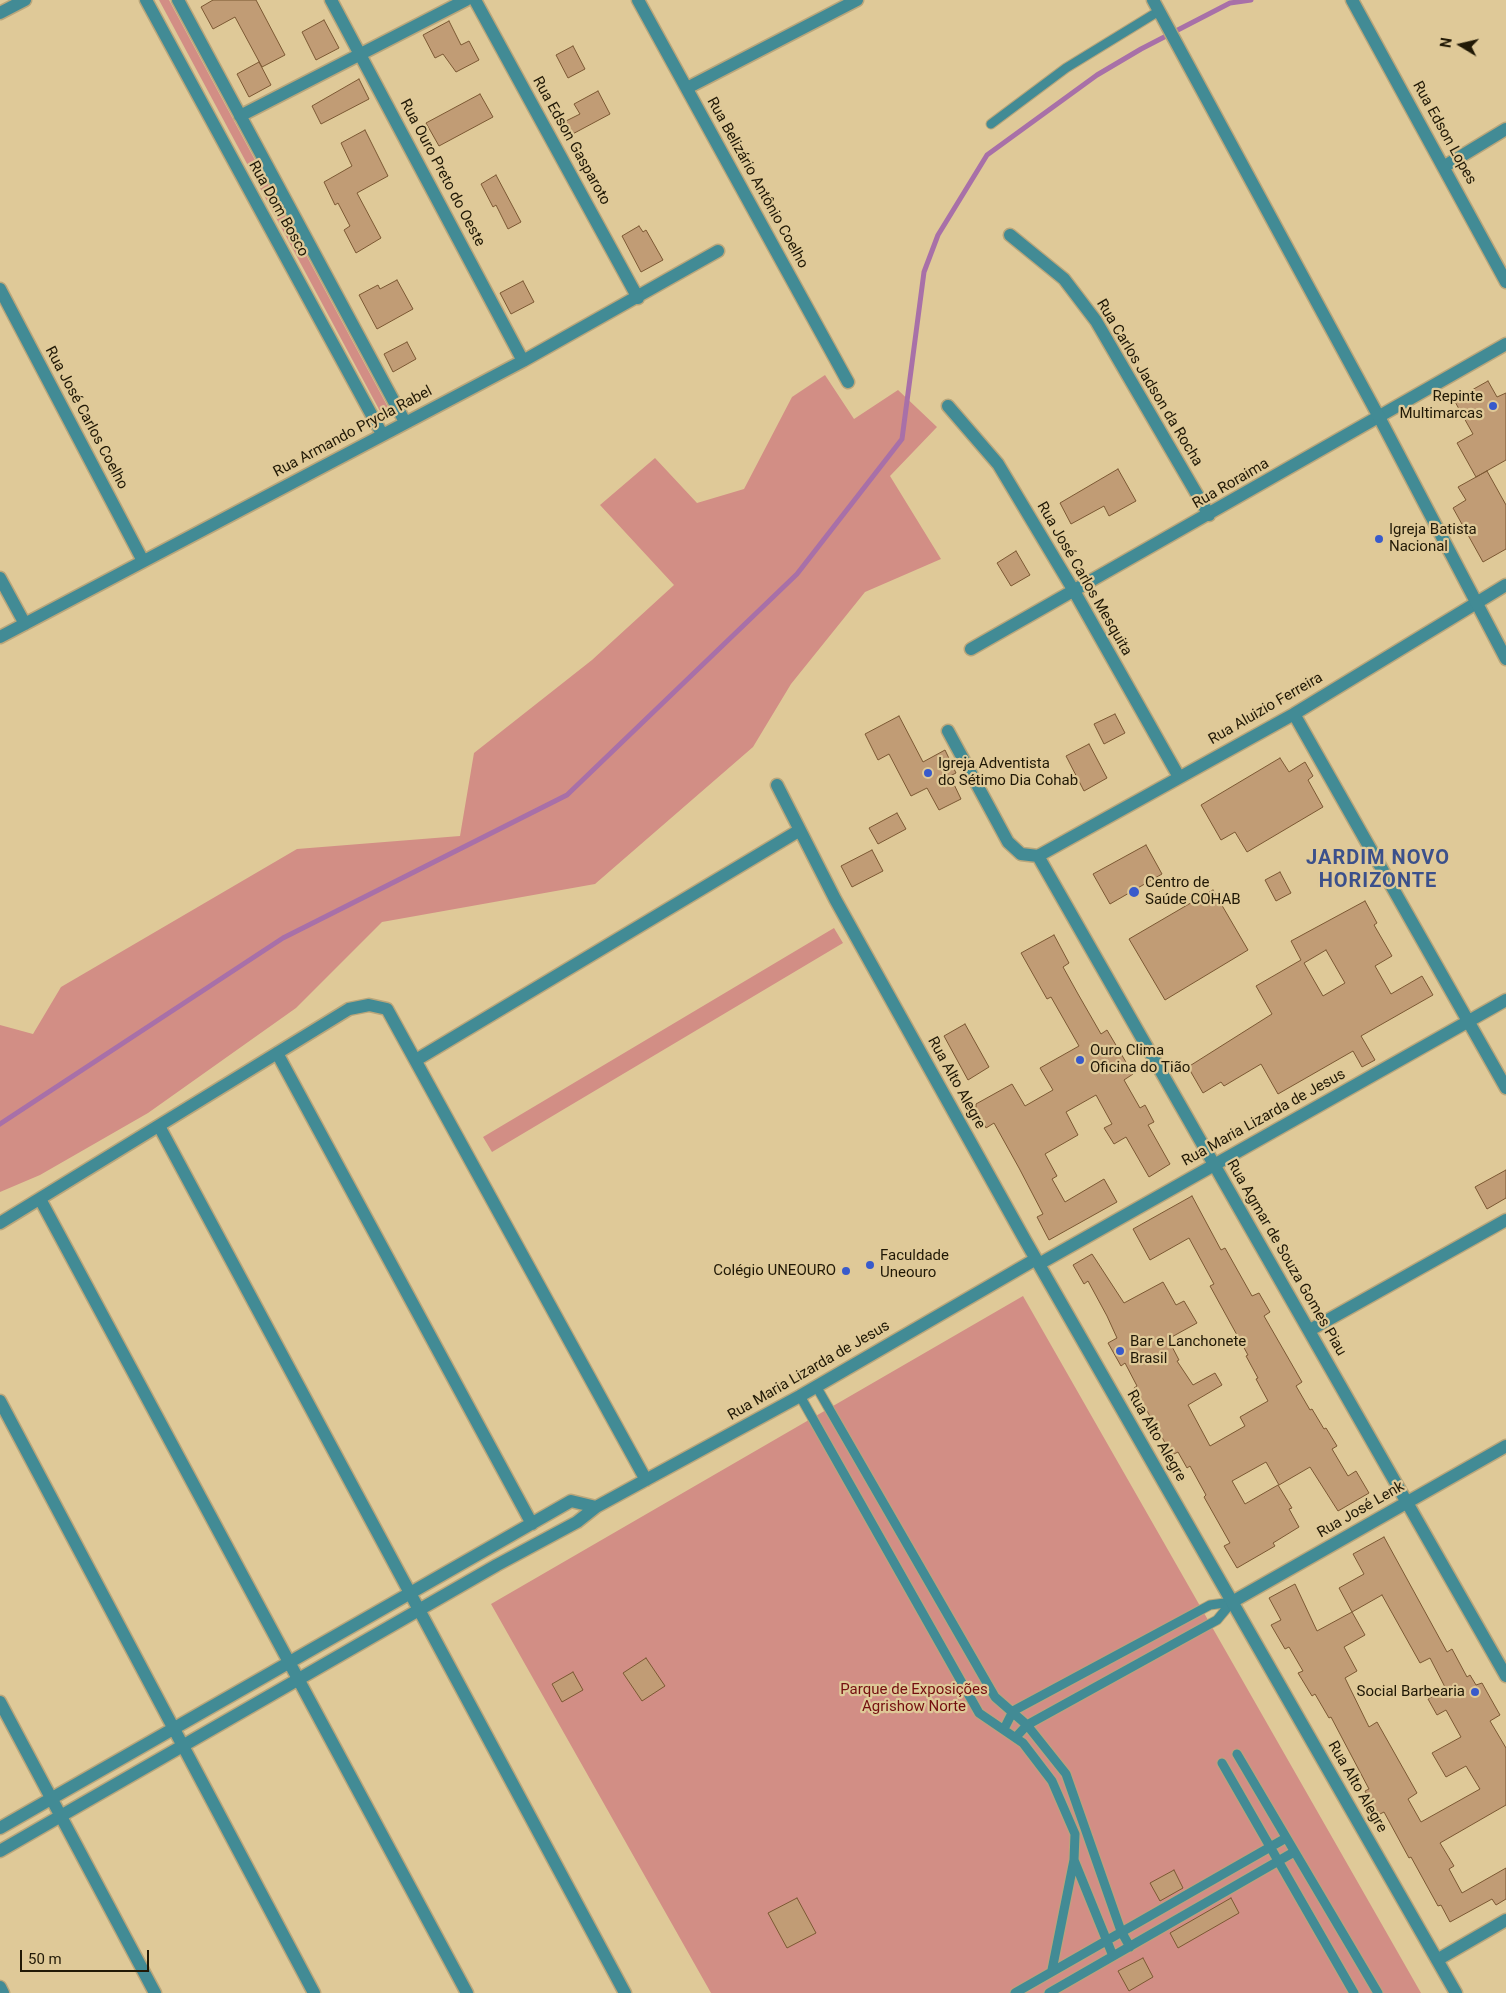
<!DOCTYPE html>
<meta charset="utf-8">
<style>
body{margin:0}
#map{position:relative;width:1506px;height:1993px;overflow:hidden;background:#dfc998;font-family:Roboto,sans-serif}
canvas{display:block}
.north{position:absolute;left:1436px;top:20px;width:50px;height:50px;-webkit-text-stroke:4px #dfc998;paint-order:stroke;rotate:279deg;font-size:14px;font-weight:700;line-height:20px;text-align:center;color:#211906}
.north::after{content:'';display:block;margin:auto;width:18px;height:22px;background:#211906;clip-path:polygon(50% 0,100% 100%,50% 72%,0 100%)}
.scale{position:absolute;left:20px;top:1950px;width:129px;height:22px;box-sizing:border-box;border:2px solid #211906;border-top:0;padding-left:6px;font-size:15px;line-height:18px;white-space:nowrap;color:#211906;-webkit-text-stroke:4px #dfc998;paint-order:stroke}
</style>
<div id="map">
<canvas width="1506" height="1993"></canvas>
<div class="north">N</div>
<div class="scale">50 m</div>
</div>
<script>
const c = document.querySelector('canvas').getContext('2d');
c.lineJoin = 'round';
function fillPath(path, color) { c.fillStyle = color; c.fill(path, 'evenodd'); }
const toPath = rows => new Path2D(rows.map(r => 'M' + r).join(''));
function stroke(path, color, width, dash) { c.strokeStyle = color; c.lineWidth = width; c.lineCap = dash ? 'butt' : 'round'; c.setLineDash(dash || []); c.stroke(path); }
function write(font, color, halo, rows, align = 'center') {
  c.font = font + ' Roboto,sans-serif'; c.lineWidth = 4.5; c.setLineDash([]); c.textBaseline = 'middle'; c.strokeStyle = halo; c.fillStyle = color; for (const [text, x, y, turn = 0] of rows) {
    c.save(); c.translate(x, y); c.rotate((+turn || 0) * Math.PI / 180); c.textAlign = isNaN(turn) ? turn : align; if (halo) c.strokeText(text, 0, 0); c.fillText(text, 0, 0); c.restore();
  }
}
const green = toPath([
 [159,0,169,0,389,409,387,415,381,413],
 [825,375,854,419,898,390,937,427,890,476,941,559,865,592,791,684,753,747,595,884,382,922,296,1008,148,1113,40,1175,0,1192,0,1025,33,1034,61,987,297,849,460,836,474,753,592,660,674,585,600,505,655,458,697,503,744,489,792,397],
 [834,928,843,943,492,1152,483,1137],
 [1023,1296,1421,1993,711,1993,491,1604]
]);
const stream = toPath([
 [0,1124,283,938,567,795,797,574,902,439,924,272,938,235,987,155,1097,75,1141,49,1230,3,1251,0]
]);
const building = toPath([
 [213,0,256,0,285,55,262,67,235,17,213,29,201,7,213,0],
 [324,20,339,48,316,60,302,32,324,20],
 [449,21,461,45,469,41,479,60,456,72,443,54,435,58,423,35,449,21],
 [573,46,585,69,568,78,556,55,573,46],
 [259,62,271,85,249,97,237,74,259,62],
 [359,79,369,99,321,124,312,106,359,79],
 [598,91,610,114,567,137,560,124,580,114,574,104,598,91],
 [480,94,493,117,439,146,426,123,480,94],
 [365,130,388,176,357,193,381,238,356,253,344,230,350,226,338,203,335,205,324,182,352,166,341,143,365,130],
 [496,175,521,222,508,229,496,205,493,207,481,184,496,175],
 [639,226,643,232,646,230,663,260,641,272,622,236,639,226],
 [397,280,413,309,377,329,359,295,378,285,380,289,397,280],
 [523,281,534,302,511,314,500,293,523,281],
 [407,342,416,359,393,372,384,354,407,342],
 [1488,381,1497,397,1506,393,1506,460,1476,477,1457,443,1473,434,1454,400,1488,381],
 [1118,469,1136,501,1109,516,1104,506,1071,524,1060,503,1118,469],
 [1487,471,1506,505,1506,549,1483,562,1453,508,1466,500,1458,487,1487,471],
 [1016,551,1030,575,1011,586,997,563,1016,551],
 [1115,714,1125,733,1104,744,1094,724,1115,714],
 [899,716,923,762,945,750,956,773,950,776,961,799,939,810,927,788,911,796,889,754,878,760,865,734,899,716],
 [1089,744,1107,778,1084,791,1066,756,1089,744],
 [1280,758,1289,772,1305,762,1313,776,1308,780,1323,807,1247,852,1235,832,1221,840,1201,805,1280,758],
 [897,813,906,829,878,844,869,828,897,813],
 [1146,845,1162,874,1110,904,1093,874,1146,845],
 [872,850,883,871,852,887,841,866,872,850],
 [1280,872,1291,893,1276,901,1265,880,1280,872],
 [1213,890,1248,950,1165,1000,1129,939,1213,890],
 [1365,901,1377,923,1374,925,1392,956,1375,966,1391,994,1422,976,1433,995,1361,1036,1375,1060,1362,1067,1353,1051,1278,1094,1261,1064,1224,1086,1221,1082,1203,1093,1188,1067,1272,1014,1256,986,1301,960,1291,941,1365,901],
 [1326,950,1345,983,1323,996,1304,963,1326,950],
 [1054,935,1069,963,1063,967,1078,994,1101,1034,1107,1030,1133,1074,1124,1080,1140,1108,1145,1105,1154,1122,1148,1125,1170,1164,1149,1177,1126,1137,1114,1144,1104,1128,1112,1124,1096,1095,1066,1112,1078,1135,1045,1154,1057,1176,1052,1179,1065,1202,1104,1179,1117,1202,1049,1240,1037,1217,1043,1214,1019,1168,994,1123,986,1128,976,1110,976,1104,1012,1084,1025,1106,1053,1090,1040,1068,1079,1046,1051,997,1047,999,1021,953,1054,935],
 [965,1024,989,1067,968,1080,944,1036,965,1024],
 [1506,1170,1506,1198,1487,1209,1475,1187,1506,1170],
 [1192,1196,1221,1250,1225,1248,1252,1296,1259,1293,1270,1312,1264,1316,1302,1382,1296,1386,1310,1410,1312,1409,1324,1429,1326,1428,1337,1446,1332,1449,1348,1476,1356,1471,1369,1493,1338,1511,1310,1467,1279,1485,1266,1462,1232,1481,1245,1504,1278,1485,1292,1508,1289,1509,1299,1527,1273,1543,1275,1546,1237,1568,1224,1546,1230,1543,1204,1497,1206,1495,1190,1466,1187,1468,1178,1452,1172,1455,1134,1388,1137,1386,1125,1363,1121,1366,1108,1343,1117,1338,1107,1316,1088,1281,1084,1284,1073,1265,1092,1254,1124,1303,1163,1282,1176,1305,1184,1301,1197,1323,1168,1339,1179,1360,1177,1361,1193,1385,1215,1373,1222,1385,1188,1405,1210,1446,1245,1426,1240,1417,1268,1401,1256,1379,1258,1378,1246,1356,1248,1355,1210,1286,1214,1284,1189,1238,1150,1260,1133,1229,1192,1196],
 [1384,1537,1447,1652,1452,1649,1467,1677,1470,1675,1476,1685,1482,1683,1487,1692,1500,1715,1490,1721,1506,1748,1506,1805,1440,1843,1454,1866,1449,1869,1462,1893,1506,1868,1506,1899,1496,1905,1492,1899,1450,1922,1441,1905,1438,1906,1411,1857,1409,1858,1384,1812,1378,1815,1365,1791,1369,1789,1331,1717,1329,1718,1315,1694,1312,1696,1298,1673,1303,1671,1289,1647,1285,1649,1271,1625,1281,1620,1269,1598,1295,1584,1317,1631,1352,1612,1339,1588,1364,1574,1353,1554,1384,1537],
 [1382,1595,1420,1663,1430,1658,1446,1689,1428,1699,1437,1715,1446,1710,1461,1737,1432,1753,1446,1777,1466,1766,1480,1789,1421,1822,1408,1799,1417,1793,1377,1722,1369,1727,1345,1678,1357,1671,1344,1647,1365,1635,1352,1612,1382,1595],
 [646,1658,665,1686,642,1701,623,1673,646,1658],
 [573,1672,583,1690,562,1702,552,1684,573,1672],
 [1174,1870,1183,1888,1160,1901,1150,1883,1174,1870],
 [797,1898,816,1933,787,1948,768,1913,797,1898],
 [1231,1898,1239,1913,1178,1948,1170,1933,1231,1898],
 [1143,1958,1153,1977,1129,1991,1118,1971,1143,1958]
]);
const service = toPath([
 [991,124,1066,68,1159,11],
 [816,1386,995,1697,1027,1725,1066,1774,1121,1931,1130,1947],
 [800,1396,979,1713,1023,1743,1052,1781,1075,1834,1074,1860,1113,1956],
 [1004,1729,1013,1711,1210,1605,1232,1602],
 [1016,1737,1027,1725,1217,1620,1232,1602],
 [1237,1754,1378,1993],
 [1222,1763,1354,1993],
 [1052,1970,1074,1860],
 [1015,1993,1286,1838],
 [1049,1993,1294,1852]
]);
const minor = toPath([
 [146,0,382,434],
 [178,0,405,422],
 [331,0,523,361],
 [475,0,638,298],
 [638,0,848,382],
 [1352,0,1506,282],
 [0,13,25,0],
 [687,88,857,0],
 [240,116,466,0],
 [1445,166,1506,129],
 [1010,235,1064,279,1096,321,1209,515],
 [0,289,143,561],
 [948,406,998,464,1074,591,1179,777],
 [0,578,25,624],
 [0,637,523,361,718,251],
 [971,649,1506,344],
 [1294,714,1506,1088],
 [948,731,1008,842,1021,854,1038,856],
 [777,785,835,899,1025,1240,1456,1993],
 [1038,856,1506,1676],
 [1038,856,1294,714,1506,585],
 [277,1053,532,1524],
 [416,1060,800,830],
 [159,1126,625,1993],
 [40,1199,467,1993],
 [0,1223,349,1009,369,1005,387,1009,646,1480],
 [1039,1264,1506,1000],
 [1310,1330,1506,1220],
 [0,1401,314,1993],
 [1232,1602,1506,1446],
 [0,1702,155,1993],
 [0,1828,571,1501,596,1507],
 [0,1851,497,1565,577,1522,596,1507,800,1396,1036,1259],
 [1437,1960,1506,1920],
 [0,1987,3,1993]
]);
const tertiary = toPath([
 [1153,0,1379,417,1506,659]
]);
const markers = [
 [1493,406,5,"#385acb"],
 [1379,539,5,"#385acb"],
 [928,773,5,"#385acb"],
 [1134,892,6,"#385acb"],
 [1080,1060,5,"#385acb"],
 [870,1265,5,"#385acb"],
 [846,1271,5,"#385acb"],
 [1120,1351,5,"#385acb"],
 [1475,1692,5,"#385acb"]
];
const streetNames = [
 ["Rua Edson Lopes",1444,133,61],
 ["Rua Edson Gasparoto",571,141,61],
 ["Rua Ouro Preto do Oeste",442,173,62],
 ["Rua Belizário Antônio Coelho",757,183,61],
 ["Rua Dom Bosco",278,209,61],
 ["Rua Carlos Jadson da Rocha",1149,383,59],
 ["Rua José Carlos Coelho",86,418,62],
 ["Rua Armando Prycla Rabel",353,432,-28],
 ["Rua Roraima",1231,484,-30],
 ["Rua José Carlos Mesquita",1084,579,60],
 ["Rua Aluizio Ferreira",1266,709,-30],
 ["Rua Alto Alegre",956,1083,61],
 ["Rua Maria Lizarda de Jesus",1264,1118,-29],
 ["Rua Agmar de Souza Gomes Piau",1286,1258,60],
 ["Rua Maria Lizarda de Jesus",809,1371,-30],
 ["Rua Alto Alegre",1156,1436,60],
 ["Rua José Lenk",1361,1510,-30],
 ["Rua Alto Alegre",1357,1787,60]
];
const poiNames = [
 ["Repinte",1483,397,"right"],
 ["Multimarcas",1483,414,"right"],
 ["Igreja Batista",1389,530],
 ["Nacional",1389,547],
 ["Igreja Adventista",938,764],
 ["do Sétimo Dia Cohab",938,781],
 ["Centro de",1145,883],
 ["Saúde COHAB",1145,900],
 ["Ouro Clima",1090,1051],
 ["Oficina do Tião",1090,1068],
 ["Faculdade",880,1256],
 ["Uneouro",880,1273],
 ["Colégio UNEOURO",836,1271,"right"],
 ["Bar e Lanchonete",1130,1342],
 ["Brasil",1130,1359],
 ["Social Barbearia",1465,1692,"right"]
];
const parkNames = [
 ["Parque de Exposições",914,1690],
 ["Agrishow Norte",914,1707]
];
const districtNames = [
 ["JARDIM NOVO",1378,859],
 ["HORIZONTE",1378,882]
];
fillPath(green, '#d28e85');
stroke(stream, '#a870a8', 5);
fillPath(building, '#c19c75');
stroke(building, '#7b5833', 1);
stroke(service, '#b9a67b', 11);
stroke(minor, '#b9a67b', 15);
stroke(tertiary, '#b9a67b', 15);
stroke(service, '#428b95', 9);
stroke(minor, '#428b95', 12);
stroke(tertiary, '#428b95', 12);
for (const [x, y, r, color] of markers) { const dot = new Path2D(); dot.arc(x, y, r, 0, 2 * Math.PI); c.fillStyle = color; c.fill(dot); stroke(dot, '#dfc998', 2); }
write('15px', '#211906', '#dfc998', streetNames);
write('15px', '#211906', '#dfc998', poiNames, 'left');
write('15px', '#740f10', '#dfc998', parkNames);
c.letterSpacing = '1px';
write('bold 20px', '#3b508b', '#dfc998', districtNames);
c.letterSpacing = '0px';
</script>
